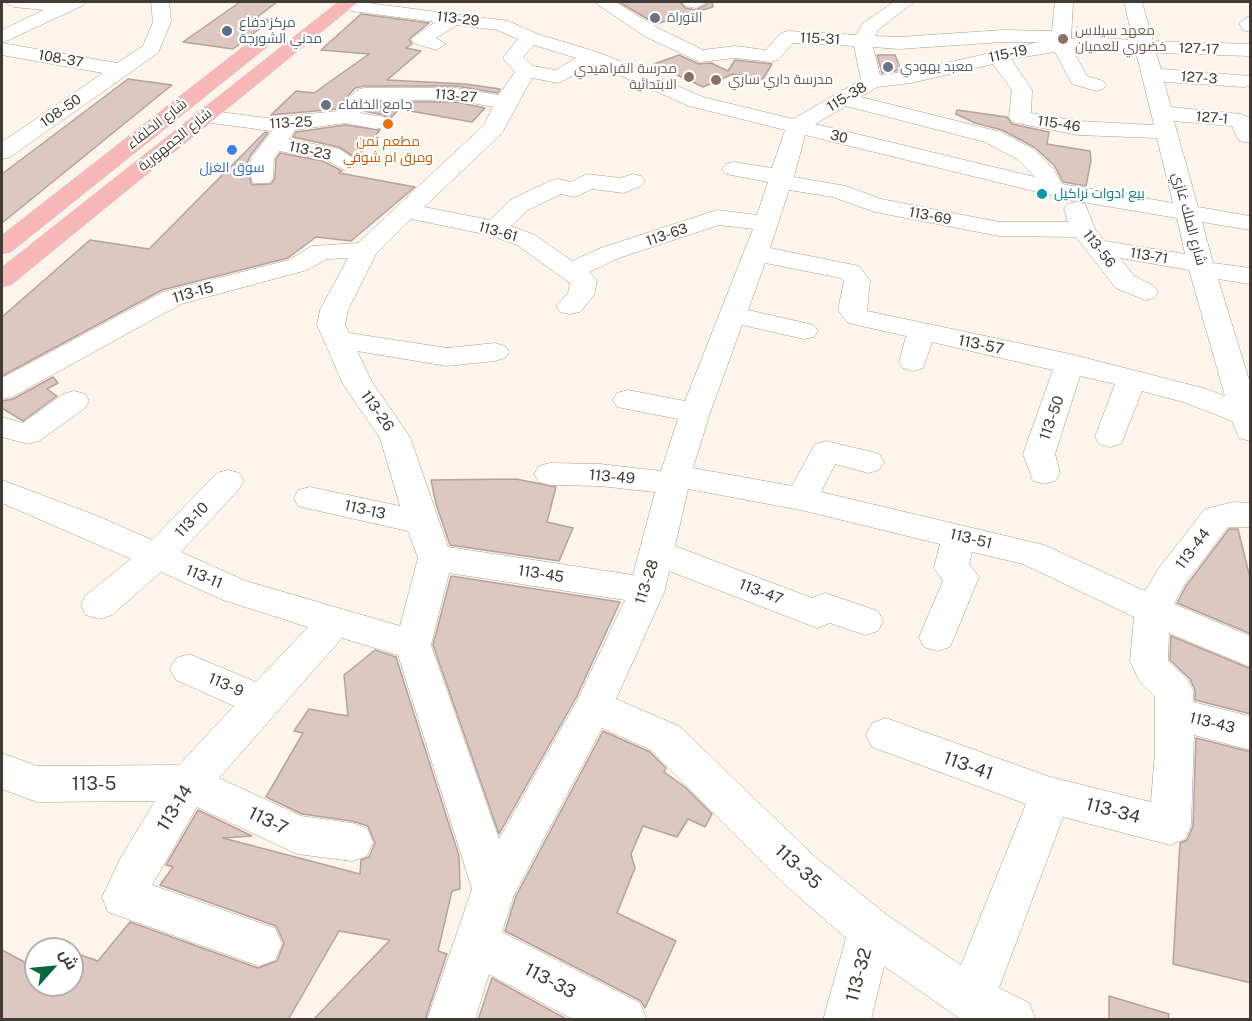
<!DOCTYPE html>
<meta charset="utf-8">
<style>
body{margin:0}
#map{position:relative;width:1252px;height:1021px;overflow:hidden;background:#fdf4eb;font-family:"Public Sans",Cairo,sans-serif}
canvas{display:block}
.frame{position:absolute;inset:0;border:3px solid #413b35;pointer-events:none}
.north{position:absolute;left:24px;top:937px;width:60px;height:60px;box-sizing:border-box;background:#fff;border:2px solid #b3b1ae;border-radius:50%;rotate:63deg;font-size:16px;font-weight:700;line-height:24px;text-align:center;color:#413b35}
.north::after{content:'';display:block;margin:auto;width:21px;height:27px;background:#04683d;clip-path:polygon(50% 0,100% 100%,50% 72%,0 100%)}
</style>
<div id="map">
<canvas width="1252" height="1021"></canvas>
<div class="frame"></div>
<div class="north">ش</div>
</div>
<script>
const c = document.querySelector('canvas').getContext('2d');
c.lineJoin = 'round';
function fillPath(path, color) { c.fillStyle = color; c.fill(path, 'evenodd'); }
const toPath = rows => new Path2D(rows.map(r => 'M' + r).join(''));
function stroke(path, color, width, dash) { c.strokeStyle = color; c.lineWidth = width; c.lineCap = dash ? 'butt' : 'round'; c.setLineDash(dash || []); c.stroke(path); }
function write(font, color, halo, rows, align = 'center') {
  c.font = font + ' "Public Sans",Cairo,sans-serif'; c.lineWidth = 4.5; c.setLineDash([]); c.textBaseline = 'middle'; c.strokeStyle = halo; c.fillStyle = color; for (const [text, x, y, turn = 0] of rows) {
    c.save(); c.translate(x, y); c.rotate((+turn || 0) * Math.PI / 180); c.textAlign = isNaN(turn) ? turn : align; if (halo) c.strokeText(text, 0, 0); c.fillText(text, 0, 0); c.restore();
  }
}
const building = toPath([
 [240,2,277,2,256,18,271,20,233,49,183,42,240,2],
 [619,2,680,2,685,8,696,10,706,5,707,2,712,2,713,7,656,24,619,2],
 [361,14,429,23,409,39,412,44,406,48,421,51,387,80,465,84,500,89,498,93,456,86,364,86,355,88,337,109,271,115,296,91,314,93,369,54,321,50,361,14],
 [679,55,699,64,711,63,728,71,735,60,772,64,763,79,733,74,703,87,654,64,679,55],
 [877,55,895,55,901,70,882,73,877,55],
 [128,79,172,85,2,223,2,174,128,79],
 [371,102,456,102,485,108,472,122,399,109,389,120,384,115,364,111,371,102],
 [957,110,1007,117,1012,124,1049,132,1047,144,1090,151,1091,160,1086,186,1063,182,1054,165,1034,147,1002,130,975,123,956,114,957,110],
 [345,125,380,130,356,158,339,147,293,137,296,132,345,125],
 [265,132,268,133,250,156,246,166,252,185,271,184,275,178,276,159,280,153,323,161,342,171,339,173,415,187,351,241,316,237,288,258,162,290,2,376,2,317,90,240,149,249,265,132],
 [53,377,58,383,47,389,57,396,23,421,2,408,2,401,13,399,53,377],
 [516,479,556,487,547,522,573,528,559,561,450,545,436,504,431,480,516,479],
 [1229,529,1238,529,1251,582,1251,634,1177,603,1186,586,1229,529],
 [451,576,620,602,576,698,499,834,433,645,451,576],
 [1171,636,1251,669,1251,714,1195,700,1195,690,1190,679,1170,660,1171,636],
 [375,650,396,657,459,856,460,889,452,891,438,951,447,954,425,1020,313,1020,390,940,339,931,288,1020,2,1020,2,950,30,965,36,957,36,985,72,985,72,952,98,961,130,922,258,968,277,961,284,943,276,926,160,885,173,867,166,865,198,810,252,836,223,838,360,874,361,860,369,857,375,843,368,826,352,821,302,814,266,797,303,733,294,731,309,709,348,716,344,675,375,650],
 [603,731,650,752,666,768,664,772,685,787,712,814,705,827,688,819,677,837,643,826,631,854,635,868,617,913,676,941,645,1008,641,1001,505,931,516,896,603,731],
 [1196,738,1251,752,1251,983,1173,964,1180,843,1187,840,1193,826,1196,738],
 [492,978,568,1020,478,1020,492,978],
 [1109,996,1169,1014,1168,1020,1109,1020,1109,996]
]);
const minor = toPath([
 [5,2,85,2,82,6,2,43,2,30,44,10,14,7,5,2],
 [151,2,169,2,171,22,158,53,10,157,2,159,2,142,103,73,2,55,2,43,117,63,143,46,153,22,151,2],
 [337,2,360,2,508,21,538,34,603,54,703,97,793,119,861,80,854,46,793,43,778,60,771,62,735,58,700,62,646,37,594,2,615,2,660,29,703,50,735,46,766,50,781,33,788,31,856,35,863,23,894,2,914,2,878,30,875,36,899,37,1003,30,1052,31,1055,2,1073,2,1071,39,1091,37,1133,40,1124,2,1142,2,1153,41,1250,44,1250,56,1156,53,1161,69,1250,76,1250,86,1244,87,1164,82,1171,107,1241,114,1250,118,1250,143,1239,141,1232,126,1174,121,1198,207,1250,216,1250,230,1202,222,1213,263,1250,268,1250,284,1218,279,1250,383,1250,441,1239,438,1232,421,1183,402,1142,391,1121,444,1110,447,1099,444,1095,437,1115,384,1080,376,1055,454,1060,473,1055,481,1044,484,1033,481,1023,454,1053,370,932,342,923,368,913,371,903,368,899,362,906,336,848,323,838,310,844,281,841,278,765,263,748,310,814,325,818,331,814,337,804,339,742,325,710,413,693,468,792,486,815,444,826,441,868,451,879,454,884,462,879,470,868,473,835,464,821,492,1044,545,1145,591,1159,568,1205,509,1234,502,1250,503,1250,527,1228,527,1184,585,1174,604,1250,636,1250,667,1169,633,1168,661,1188,680,1193,691,1193,702,1250,716,1250,750,1194,735,1191,826,1185,839,1170,845,1063,817,999,988,1029,1003,1036,1020,962,1020,884,966,871,1020,823,1020,846,938,784,884,651,750,602,728,514,895,502,932,640,1003,647,1020,574,1020,489,974,475,1020,427,1020,472,889,398,655,342,638,219,778,301,816,352,823,367,828,373,842,367,856,352,861,297,854,197,807,152,885,275,928,282,944,275,960,259,966,108,912,102,897,120,859,155,801,37,802,2,789,2,753,37,766,179,765,234,706,176,680,170,669,176,658,189,654,256,682,308,627,223,600,161,572,112,615,99,619,86,615,81,605,86,595,131,559,2,503,2,480,100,517,152,540,217,473,228,470,239,473,244,481,239,489,181,552,246,581,400,626,418,558,408,531,310,509,298,506,294,498,298,490,310,487,400,506,380,438,343,384,317,325,320,310,348,258,327,259,307,270,181,304,12,397,2,399,2,378,163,292,289,260,312,246,358,243,484,125,493,107,456,100,370,100,360,113,384,117,387,122,384,127,376,129,345,123,295,130,289,139,339,149,353,158,356,163,353,168,345,170,324,159,279,151,274,158,273,178,269,183,253,183,248,167,252,157,272,131,197,121,194,116,197,111,205,110,267,118,338,111,357,90,364,88,456,88,499,95,515,72,503,58,518,39,497,30,457,25,436,38,446,44,436,50,414,43,411,39,435,22,344,10,338,9,335,5,337,2],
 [1003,42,1038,42,911,71,880,75,873,47,899,49,1003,42],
 [534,45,576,58,556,70,533,66,523,57,534,45],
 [1091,49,1136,52,1154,125,1078,121,1031,113,1032,90,1011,59,1055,52,1072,84,1096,91,1103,89,1106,85,1103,81,1087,76,1073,51,1091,49],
 [594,64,689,106,785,130,772,168,734,162,726,164,722,169,726,174,768,182,757,215,717,210,601,248,572,261,535,235,511,226,528,210,561,194,575,197,592,189,624,193,641,186,645,181,641,176,633,174,620,178,587,174,571,182,558,179,550,181,510,200,490,220,424,207,502,133,532,78,559,83,594,64],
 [993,64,1012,90,1009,117,1012,122,1078,135,1157,138,1173,203,1062,184,1052,167,1033,149,1001,132,861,97,877,87,911,83,993,64],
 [846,106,985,142,1017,159,1035,177,815,124,846,106],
 [805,135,1070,200,1177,218,1185,254,1105,241,1095,229,1085,204,1076,202,1067,204,1064,209,1068,222,999,222,881,199,846,186,794,177,805,135],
 [789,190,833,197,875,212,999,236,1076,237,1116,288,1145,300,1154,298,1158,292,1154,286,1134,276,1120,258,1189,270,1225,396,1203,388,1070,354,867,311,870,281,859,266,770,248,789,190],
 [411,219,489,235,517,245,570,283,568,293,556,306,560,312,570,314,580,312,594,295,597,281,589,272,619,258,719,225,753,229,685,401,628,390,617,393,613,400,617,407,678,419,661,471,600,464,550,463,539,466,534,474,539,482,550,485,600,486,655,492,633,575,448,547,410,437,372,382,357,351,447,366,495,361,505,358,509,352,505,346,495,343,447,348,349,333,345,325,348,310,376,254,411,219],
 [688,489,801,510,940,544,934,568,943,581,919,637,924,647,937,651,950,647,979,577,969,564,972,552,1023,564,1134,617,1130,661,1140,682,1155,697,1155,752,1151,802,1050,777,886,718,872,723,866,735,872,747,1026,804,961,965,887,915,814,856,679,726,616,699,665,590,669,571,817,628,830,623,865,635,878,631,883,621,878,611,825,593,812,598,675,546,688,489],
 [449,573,625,600,578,699,499,839,431,645,449,573],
 [682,2,704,2,705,3,696,8,685,6,682,2],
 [1248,17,1250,18,1250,32,1243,30,1239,23,1248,17],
 [74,391,85,394,89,401,85,408,39,441,28,444,2,437,2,417,23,423,63,394,74,391]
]);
const major = toPath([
 [338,2,358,2,11,285,2,287,2,267,338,2],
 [260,37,267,39,270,43,267,47,11,252,2,254,2,235,253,39,260,37]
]);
const markers = [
 [655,18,6,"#6b7280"],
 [227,31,6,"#5c6f8a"],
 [1063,39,6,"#8d6e63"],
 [888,67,6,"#6b7280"],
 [689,77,6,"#8d6e63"],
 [716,80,6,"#8d6e63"],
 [326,105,6,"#6b7280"],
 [388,124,6,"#e8710a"],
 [232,150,6,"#3f7fe0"],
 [1042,194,6,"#0f9aa8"]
];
const farWorshipnames = [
 ["التوراة",667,18],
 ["معبد يهودي",900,67],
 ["جامع الخلفاء",338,105]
];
const farStreetnames = [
 ["113-29",458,19,7],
 ["115-31",820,39,3],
 ["127-17",1199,49,2],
 ["115-19",1008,54,-12],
 ["108-37",61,59,10],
 ["127-3",1199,78,4],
 ["113-27",456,96,5],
 ["115-38",847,97,-31],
 ["108-50",61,111,-35],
 ["127-1",1212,118,5],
 ["113-25",291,123,-3],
 ["شارع الخلفاء",157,124,-38],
 ["115-46",1059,124,9],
 ["30",839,137,14],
 ["شارع الجمهورية",175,140,-39],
 ["113-23",310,151,13],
 ["113-69",930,216,11],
 ["شارع الملك غازي",1189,219,75],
 ["113-61",498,232,16],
 ["113-63",667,235,-19],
 ["113-56",1099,249,52],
 ["113-71",1149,256,10]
];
const farServicenames = [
 ["مركز دفاع",239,23],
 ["مدني الشورجة",239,39]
];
const farEducationnames = [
 ["معهد سيلاس",1075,31],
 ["خضوري للعميان",1075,47],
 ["مدرسة الفراهيدي",677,69,"right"],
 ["الابتدائية",677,85,"right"],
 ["مدرسة داري ساري",728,80]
];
const farFoodnames = [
 ["مطعم تمن",388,142],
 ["ومرق ام شوقي",388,158]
];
const farShopnames = [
 ["سوق الغزل",232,168]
];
const farCulturenames = [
 ["بيع ادوات نراكيل",1054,194]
];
const streetNames = [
 ["113-15",193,293,-16],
 ["113-57",981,345,12],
 ["113-26",377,411,55],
 ["113-50",1052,418,-71],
 ["113-49",612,477,5],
 ["113-13",365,510,13],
 ["113-10",192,520,-47],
 ["113-51",971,539,14],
 ["113-44",1193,549,-53],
 ["113-45",541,574,9],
 ["113-11",204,577,23],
 ["113-28",647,582,-72],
 ["113-47",761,592,21],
 ["113-9",226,685,24],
 ["113-43",1212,723,14]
];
const nearStreetnames = [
 ["113-41",968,766,20],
 ["113-5",94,784],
 ["113-14",175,808,-58],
 ["113-34",1113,811,15],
 ["113-7",268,821,26],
 ["113-35",798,867,43],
 ["113-32",859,975,-75],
 ["113-33",550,981,28]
];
fillPath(building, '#ddc7c1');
stroke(building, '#b6a19b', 1.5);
stroke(minor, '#a89b8c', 1);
stroke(major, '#d5d4d3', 1);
fillPath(minor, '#fff');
fillPath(major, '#f6b7b6');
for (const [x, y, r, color] of markers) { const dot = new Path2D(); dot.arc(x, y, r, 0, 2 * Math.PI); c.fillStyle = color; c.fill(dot); stroke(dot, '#fff', 2); }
write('14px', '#5b616d', '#fff', farWorshipnames, 'left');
write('14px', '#413b35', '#fff', farStreetnames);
write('14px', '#4e5e75', '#fff', farServicenames, 'left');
write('14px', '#785e54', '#fff', farEducationnames, 'left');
write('14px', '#c56008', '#fff', farFoodnames);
write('14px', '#366cbe', '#fff', farShopnames);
write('14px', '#0d838f', '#fff', farCulturenames, 'left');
write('15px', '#413b35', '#fff', streetNames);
write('18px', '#413b35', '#fff', nearStreetnames);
</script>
